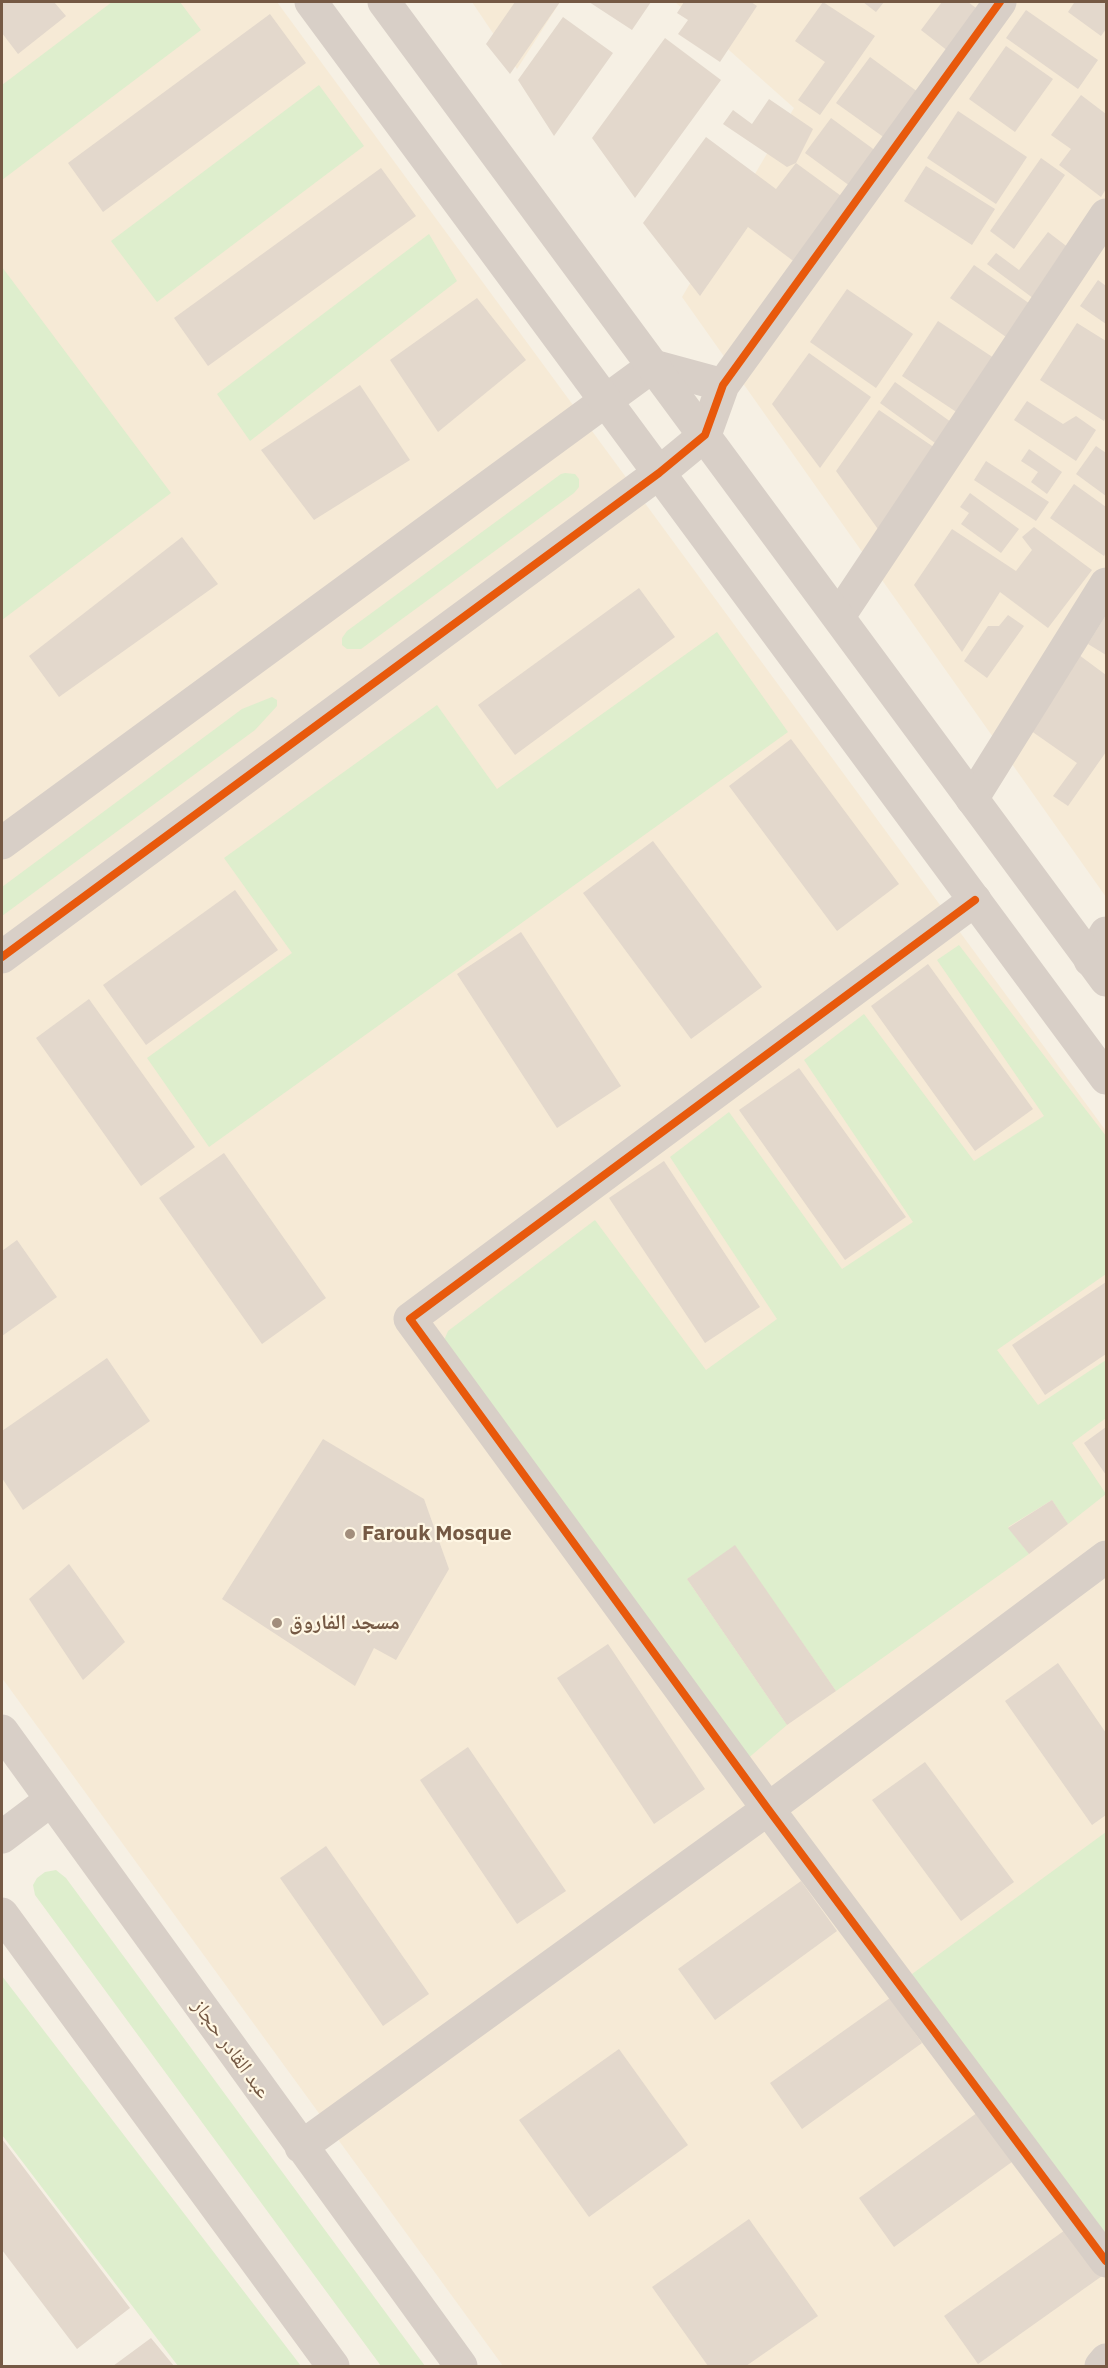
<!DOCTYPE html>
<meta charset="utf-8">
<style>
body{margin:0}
#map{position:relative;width:1108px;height:2368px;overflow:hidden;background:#f6f0e4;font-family:"IBM Plex Sans",sans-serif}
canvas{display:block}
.frame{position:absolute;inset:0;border:3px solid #755944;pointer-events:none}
</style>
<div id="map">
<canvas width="1108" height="2368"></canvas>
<div class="frame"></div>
</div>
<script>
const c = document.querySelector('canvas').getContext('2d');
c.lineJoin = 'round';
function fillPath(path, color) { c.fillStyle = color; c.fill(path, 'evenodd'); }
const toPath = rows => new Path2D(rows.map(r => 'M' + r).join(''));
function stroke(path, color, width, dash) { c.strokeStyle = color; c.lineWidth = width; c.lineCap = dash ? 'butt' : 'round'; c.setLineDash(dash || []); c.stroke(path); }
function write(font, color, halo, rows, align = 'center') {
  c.font = font + ' "IBM Plex Sans","Noto Naskh Arabic",sans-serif'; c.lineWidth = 4.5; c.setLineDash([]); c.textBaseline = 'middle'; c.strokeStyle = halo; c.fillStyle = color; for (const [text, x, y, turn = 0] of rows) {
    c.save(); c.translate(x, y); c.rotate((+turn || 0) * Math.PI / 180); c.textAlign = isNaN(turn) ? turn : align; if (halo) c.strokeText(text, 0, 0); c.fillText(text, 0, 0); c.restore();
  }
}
const residential = toPath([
 [2,2,277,2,1106,1131,1106,2366,503,2366,2,1678],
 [472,2,560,2,517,69],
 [675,2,1106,2,1106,897,682,297,794,108]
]);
const green = toPath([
 [112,2,180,2,201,30,2,180,2,85],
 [319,85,364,146,157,302,111,241],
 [429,234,457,281,250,441,217,394],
 [2,267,171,493,2,620],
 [565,473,575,474,579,479,579,487,574,493,361,649,347,649,342,645,342,638,347,631,561,474],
 [717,632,788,732,209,1147,147,1058,292,953,224,858,437,705,497,789],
 [272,697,277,700,277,706,255,730,2,916,2,887,242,709],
 [959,945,1106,1136,1106,1274,997,1350,1038,1405,1106,1360,1106,1418,1072,1443,1106,1494,1068,1524,1052,1500,1008,1527,1029,1554,836,1691,735,1546,687,1579,787,1725,746,1760,442,1345,448,1331,595,1220,706,1370,777,1319,670,1157,729,1112,842,1269,913,1222,804,1060,864,1014,974,1161,1044,1116,937,960],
 [1106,1832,1106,2262,897,1985],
 [56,1870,66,1878,425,2366,381,2366,35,1895,33,1885,37,1878,45,1872],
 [2,1976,301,2366,178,2366,2,2135]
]);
const building = toPath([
 [2,2,54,2,66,16,18,54,2,33],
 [515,2,560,2,510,74,486,44],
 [589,2,651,2,632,30],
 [684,2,751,2,757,6,720,62,678,34,688,20,677,13],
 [823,2,875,36,820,115,798,100,825,62,795,41],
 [863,2,884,2,876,12],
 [942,2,968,2,984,14,953,55,921,30],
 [1072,2,1106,2,1106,29,1101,36,1068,12,1074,3],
 [1026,10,1098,60,1078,89,1006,38],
 [270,14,306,63,103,212,68,163],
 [563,17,613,53,554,136,518,80],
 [665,38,721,80,635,198,592,138],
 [1006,46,1053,79,1015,132,969,99],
 [870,57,922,95,889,141,836,103],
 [1081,95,1106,114,1106,189,1101,197,1059,165,1071,149,1051,135],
 [769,99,813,129,796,163,787,167,723,124,733,110,752,124],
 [958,111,1027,157,996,204,927,158],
 [831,118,880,154,854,189,805,153],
 [706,137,776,189,796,163,848,201,800,266,748,227,700,296,643,223],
 [1041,158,1065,175,1014,249,990,231],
 [926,166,995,209,972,245,904,201],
 [381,168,416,216,208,366,174,318],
 [1048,232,1078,255,1041,304,987,264,996,253,1019,270],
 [974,265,1033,306,1009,339,950,298],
 [1098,280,1106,286,1106,324,1080,306],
 [847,289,913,334,876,388,810,342],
 [477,298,526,360,438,432,390,360],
 [938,321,1000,362,964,417,902,376],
 [1077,323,1106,341,1106,416,1104,421,1040,380],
 [809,353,871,397,820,468,772,404],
 [895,382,958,427,942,448,880,403],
 [360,385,410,460,314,520,261,450],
 [1027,401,1063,424,1076,416,1096,430,1076,461,1014,420],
 [879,410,941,452,883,536,836,471],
 [1096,446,1106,453,1106,496,1076,474],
 [1029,449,1062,472,1047,494,1031,482,1038,472,1021,461],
 [986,461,1049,502,1036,521,974,480],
 [1074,484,1106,507,1106,552,1104,556,1050,518],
 [970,493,1019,529,1001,553,961,524,969,513,960,507],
 [1034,527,1092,570,1048,628,1000,592,962,652,914,585,952,529,1016,571,1032,550,1022,537],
 [182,537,218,584,59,697,29,656],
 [639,588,675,637,515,755,478,705],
 [1008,615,1024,626,987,678,964,661,988,626,999,626],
 [1106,615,1106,655,1088,644],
 [1079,655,1106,675,1106,752,1068,806,1053,796,1077,763,1027,728],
 [791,739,899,884,837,931,729,786],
 [653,841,762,987,691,1039,583,893],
 [235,890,278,950,146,1045,103,985],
 [521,932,621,1086,557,1128,457,974],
 [928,964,1033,1109,975,1151,871,1006],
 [89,999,195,1147,141,1186,36,1038],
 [799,1068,906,1217,845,1260,739,1110],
 [224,1153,326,1298,262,1344,159,1198],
 [664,1161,760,1307,705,1343,609,1198],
 [17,1240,57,1297,2,1336,2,1251],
 [1106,1282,1106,1354,1045,1395,1012,1345],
 [107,1358,150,1421,23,1510,2,1478,2,1431],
 [1106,1427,1106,1475,1084,1443],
 [323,1439,424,1499,449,1569,396,1660,374,1648,355,1686,222,1599],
 [1052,1500,1068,1524,1029,1554,1008,1528],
 [735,1545,836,1691,787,1725,687,1579],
 [69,1564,125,1642,83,1680,29,1599],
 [608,1644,705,1789,654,1824,557,1678],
 [1058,1663,1106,1733,1106,1815,1092,1825,1005,1701],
 [468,1747,566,1891,517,1924,420,1780],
 [925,1762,1014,1882,961,1921,872,1800],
 [326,1846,429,1994,383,2026,280,1878],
 [801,1881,837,1931,715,2020,678,1969],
 [890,1998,922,2043,802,2129,770,2083],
 [619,2049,688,2145,589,2217,519,2120],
 [981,2110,1016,2159,894,2247,859,2198],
 [2,2139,130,2308,77,2349,2,2250],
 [749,2219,818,2316,746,2366,708,2366,652,2287],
 [1068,2228,1102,2276,978,2364,944,2316],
 [151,2338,174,2366,113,2366]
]);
const street = toPath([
 [839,616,1106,215],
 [972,799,1106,584],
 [2,843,653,366,723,385],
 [975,900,410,1319,768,1809,1106,2261],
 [2,957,659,473,705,435,723,385,1000,2],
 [1090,960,1106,933],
 [2,1731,461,2366],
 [2,1837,51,1800],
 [2,1914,333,2366],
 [301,2147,768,1809,1106,1557],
 [1101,2366,1106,2360]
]);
const secondary = toPath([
 [311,2,1106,1078],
 [384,2,1106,980]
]);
const cycleway = toPath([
 [975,900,410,1319,768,1809,1106,2261],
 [2,957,659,473,705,435,723,385,1000,2]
]);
const markers = [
 [350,1534,6,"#a28e7c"],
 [277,1623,6,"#a28e7c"]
];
const poiNames = [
 ["Farouk Mosque",362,1534],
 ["مسجد الفاروق",289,1623]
];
const streetNames = [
 ["عبد القادر حجاز",231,2049,54]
];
fillPath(residential, '#f6ead6');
fillPath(green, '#deeecd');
fillPath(building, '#e3d8cc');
stroke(street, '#d8cfc7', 33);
stroke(secondary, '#d8cfc7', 33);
stroke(cycleway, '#e8590c', 8);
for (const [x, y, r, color] of markers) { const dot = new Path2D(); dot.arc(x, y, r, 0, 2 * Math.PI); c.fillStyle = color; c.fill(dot); stroke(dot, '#fff7e4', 2); }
write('bold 21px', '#755944', '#fff7e4', poiNames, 'left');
write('21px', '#755944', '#fff7e4', streetNames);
</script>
